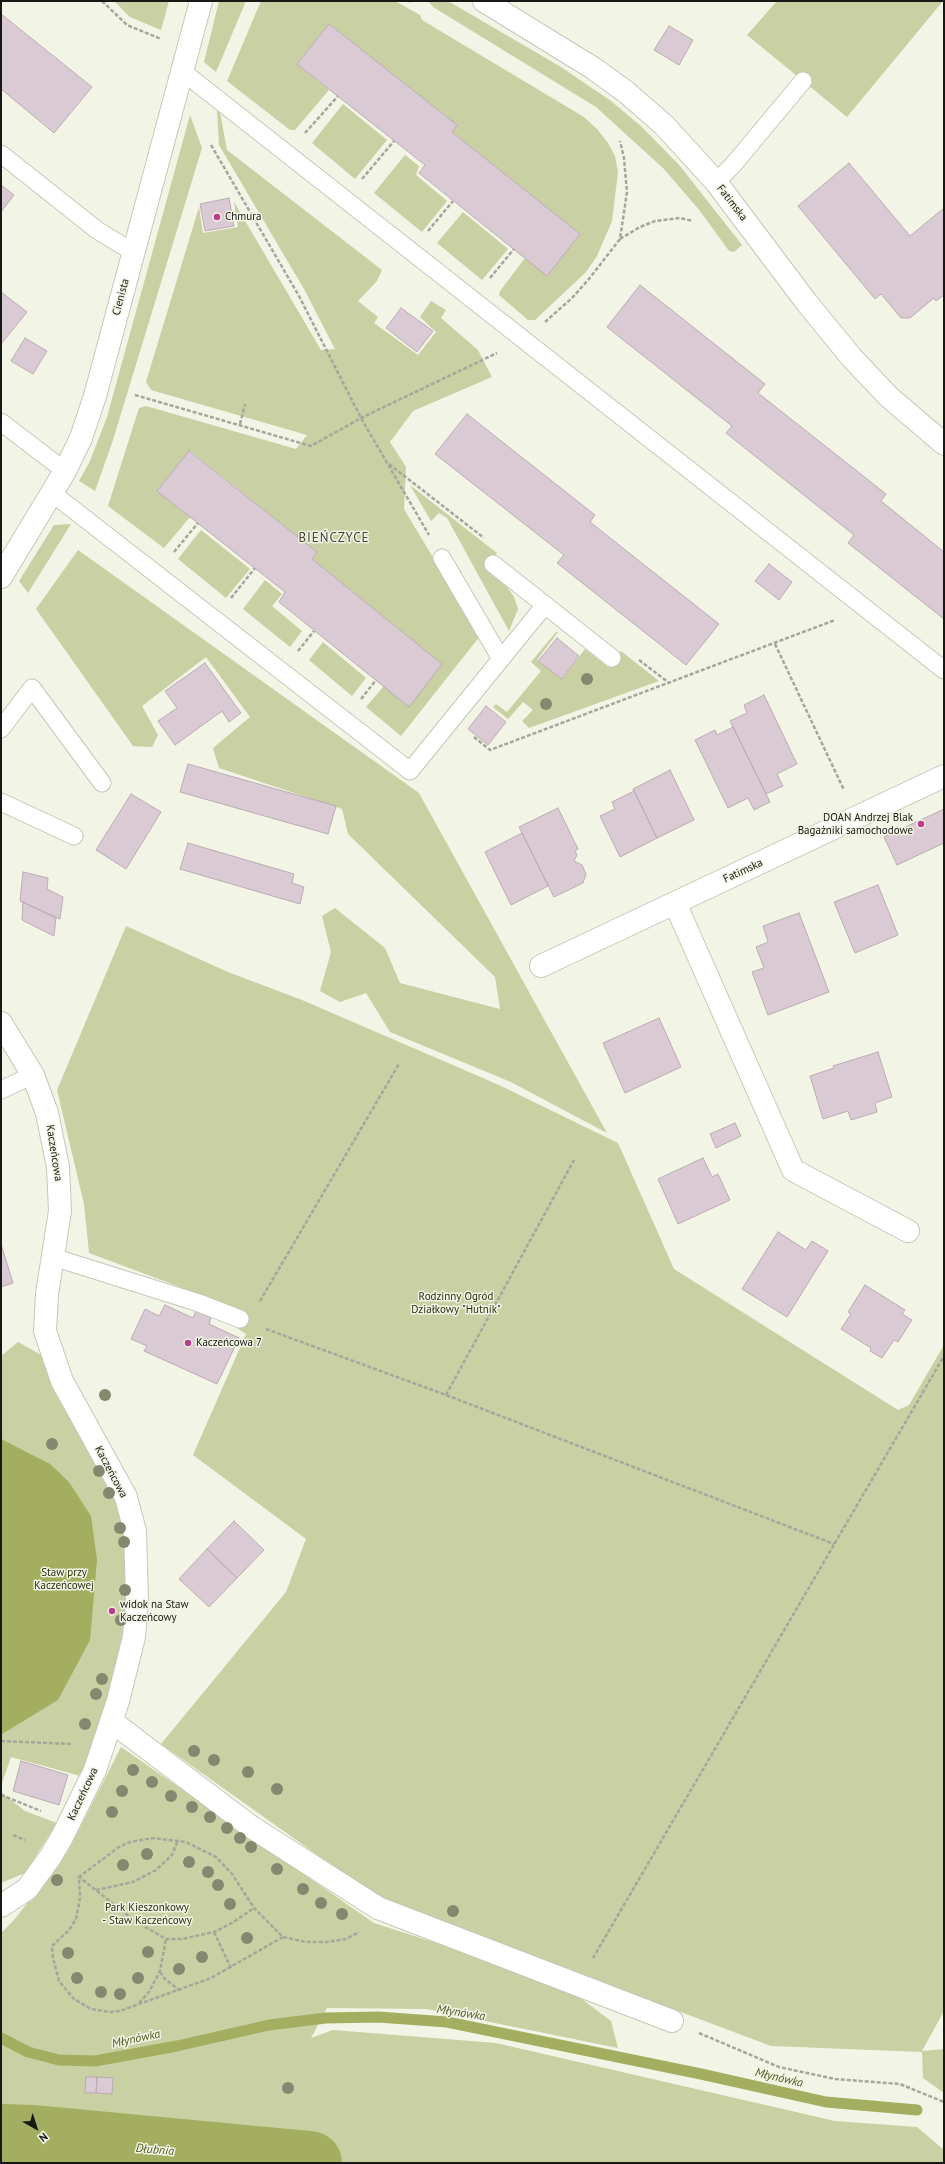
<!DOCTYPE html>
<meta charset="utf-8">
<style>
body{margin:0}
#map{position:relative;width:945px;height:2164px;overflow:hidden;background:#f2f4e5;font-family:"PT Sans",sans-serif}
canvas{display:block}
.frame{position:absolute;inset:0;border:2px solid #181914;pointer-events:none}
.north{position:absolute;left:16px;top:2108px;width:40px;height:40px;-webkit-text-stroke:3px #f2f4e5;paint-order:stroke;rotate:141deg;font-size:11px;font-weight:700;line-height:16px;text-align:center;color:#181914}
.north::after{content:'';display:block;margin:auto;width:14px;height:18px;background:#181914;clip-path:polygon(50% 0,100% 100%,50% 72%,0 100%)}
</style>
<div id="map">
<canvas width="945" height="2164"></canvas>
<div class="frame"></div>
<div class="north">N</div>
</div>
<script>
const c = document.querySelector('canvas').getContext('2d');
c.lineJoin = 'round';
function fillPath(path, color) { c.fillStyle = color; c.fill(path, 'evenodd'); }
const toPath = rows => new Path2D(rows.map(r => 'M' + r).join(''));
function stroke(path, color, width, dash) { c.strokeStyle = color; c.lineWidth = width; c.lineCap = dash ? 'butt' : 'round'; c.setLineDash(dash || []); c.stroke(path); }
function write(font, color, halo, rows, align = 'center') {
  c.font = font + ' "PT Sans",sans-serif'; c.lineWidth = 3; c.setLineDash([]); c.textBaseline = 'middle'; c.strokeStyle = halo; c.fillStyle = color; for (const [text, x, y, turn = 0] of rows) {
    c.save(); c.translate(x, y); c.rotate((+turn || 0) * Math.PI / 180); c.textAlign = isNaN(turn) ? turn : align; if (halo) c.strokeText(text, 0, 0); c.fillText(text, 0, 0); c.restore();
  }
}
const green = toPath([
 [114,1,169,1,161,30,130,17],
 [219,1,246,1,216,72,204,62],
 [261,1,395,1,420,15,422,20,584,117,597,129,608,143,615,156,618,172,612,221,597,256,586,272,535,320,528,320,499,295,500,291,525,258,547,275,580,234,452,132,457,125,329,24,297,64,329,90,295,130,290,130,227,81],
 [428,1,448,1,561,67,611,101,642,127,680,166,742,245,734,252,729,251,700,211,664,169,596,107,433,7],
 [777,1,943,1,847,117,747,35],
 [343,104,387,140,355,179,312,143],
 [217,110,220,112,227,150,382,270,377,281,358,301,378,317,374,323,418,355,436,332,420,317,431,301,446,310,441,318,478,350,492,377,413,411,390,442,406,467,404,509,480,636,401,736,366,707,384,686,442,664,312,559,317,552,190,451,158,491,190,517,164,548,108,506,139,408,146,406,296,449,307,435,151,390,146,382,199,207,203,233,238,227,234,202,321,350,335,349,304,289,219,145],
 [190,115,202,148,113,440,95,491,79,481,90,461,107,417],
 [405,155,419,166,416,175,447,201,422,232,374,193],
 [463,212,508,249,482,280,437,243],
 [410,485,497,553,485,568,507,587,514,597,518,609,509,631,447,518,439,513,431,521],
 [71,524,28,593,19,581,54,525],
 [201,530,250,569,226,598,178,559],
 [78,550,419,793,607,1133,511,1082,390,1032,366,993,340,1002,320,991,331,952,322,916,335,908,385,948,400,983,500,1009,495,977,348,834,342,809,219,768,213,748,250,717,206,657,142,706,158,735,152,747,133,746,36,609],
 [265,580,282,594,272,606,302,631,290,647,243,609],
 [556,632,558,632,537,660,562,679,585,649,608,667,621,651,659,681,529,728,522,721,533,710,523,702,508,719,493,707,496,704,507,712,541,671,531,662],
 [323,642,366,678,352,696,309,660],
 [126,926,228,972,302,1000,499,1085,618,1143,674,1269,898,1410,909,1405,944,1345,944,2011,922,2051,944,2049,944,2093,923,2078,922,2052,771,2046,378,1898,161,1744,286,1592,306,1539,193,1455,246,1334,237,1328,244,1311,89,1253,84,1204,57,1090],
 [18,1342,43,1356,119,1503,128,1565,125,1639,84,1777,11,1757,1,1786,1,1356],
 [121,1747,374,1923,442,1945,575,1994,611,2021,618,2048,426,2009,327,2008,311,2038,333,2030,496,2043,835,2121,917,2127,944,2150,944,2163,1,2163,1,1933,14,1920,67,1853],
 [1,1792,25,1811,57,1823,25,1873,1,1883]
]);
const water = toPath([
 [1,1439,50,1464,69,1482,91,1516,97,1560,90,1640,58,1700,2,1734]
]);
const stream = toPath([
 [1,2038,28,2052,59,2060,95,2061,177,2046,269,2025,326,2018,378,2017,447,2022,701,2074,826,2102,917,2110]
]);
const river = toPath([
 [1,2136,34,2137,310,2163]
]);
const building = toPath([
 [1,14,92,87,54,133,1,89,1,14],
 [329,24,457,125,452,132,580,234,547,276,419,173,425,165,297,64,329,24],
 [669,26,693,40,679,65,654,50,669,26],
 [849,163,910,236,944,208,944,295,936,301,934,298,910,318,901,318,881,294,875,299,798,206,849,163],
 [1,185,14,195,1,212,1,185],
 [229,198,234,226,205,231,200,204,229,198],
 [640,285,765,384,758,393,886,494,881,501,944,552,944,619,848,543,854,535,726,433,732,426,607,327,640,285],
 [1,292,27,312,1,344,1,292],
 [401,308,433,331,417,352,386,328,401,308],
 [25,338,47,351,33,374,11,361,25,338],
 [467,414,595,515,590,522,719,624,686,665,557,563,564,555,435,454,467,414],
 [189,451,317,552,312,559,442,664,409,707,279,602,285,592,157,491,189,451],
 [769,564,792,582,779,600,755,581,769,564],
 [557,638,579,656,562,679,538,661,557,638],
 [205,663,241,713,229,722,222,711,175,745,158,721,177,708,165,691,205,663],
 [764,695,797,764,777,774,783,786,766,794,730,721,747,713,744,705,764,695],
 [486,706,506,722,488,745,468,729,486,706],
 [733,727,770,802,754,810,748,798,728,808,695,740,715,730,717,735,733,727],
 [188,764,336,806,328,834,180,792,188,764],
 [670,770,694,820,657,838,633,789,670,770],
 [634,791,657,838,620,857,600,816,615,809,612,802,634,791],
 [131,794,161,812,126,869,96,850,131,794],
 [558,808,578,849,575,851,577,855,574,861,582,865,586,874,583,883,554,897,519,827,558,808],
 [944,809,944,843,897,865,884,837,944,809],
 [522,833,548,886,511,905,485,852,522,833],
 [188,843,294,874,292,883,304,887,300,904,180,869,188,843],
 [23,872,48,878,47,889,63,897,60,919,20,901,23,872],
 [878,885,898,935,855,953,834,902,878,885],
 [23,902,56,918,54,936,22,920,23,902],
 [799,913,829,992,768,1015,752,972,764,968,756,947,768,942,763,926,799,913],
 [659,1018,681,1067,625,1093,603,1043,659,1018],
 [878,1052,892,1097,875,1103,877,1112,851,1120,848,1111,823,1119,810,1076,834,1068,833,1066,878,1052],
 [735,1123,741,1136,716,1148,710,1134,735,1123],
 [703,1158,712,1177,718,1174,730,1200,678,1224,658,1179,703,1158],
 [778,1232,806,1250,812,1241,828,1251,787,1317,742,1289,778,1232],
 [1,1244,13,1283,1,1287,1,1244],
 [865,1285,905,1310,902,1314,912,1320,898,1342,894,1340,882,1358,870,1351,871,1348,841,1329,851,1314,848,1312,865,1285],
 [165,1305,193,1318,196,1311,211,1318,209,1324,239,1338,217,1384,144,1351,147,1346,131,1339,145,1309,159,1316,165,1305],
 [234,1521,264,1550,237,1578,207,1549,234,1521],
 [207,1549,237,1578,209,1607,179,1579,207,1549],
 [21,1761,68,1775,59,1805,13,1791,21,1761],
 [86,2077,97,2077,96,2093,85,2093,86,2077],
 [97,2077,113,2078,112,2094,96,2093,97,2077]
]);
const path = toPath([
 [102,1,127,25,161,39],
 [409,2,410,1],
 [305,133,338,96],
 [211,145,299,296,361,418,429,535],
 [362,179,394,141],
 [428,231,453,201],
 [620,239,640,227,655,221,680,218,693,221],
 [490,278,514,249],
 [545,322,572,298,589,279,620,239,627,192,624,158,620,141],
 [135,395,311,446,361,418,497,353],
 [240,424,245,404],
 [389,464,484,538],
 [174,552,198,523],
 [231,598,255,568],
 [775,644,844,790],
 [298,651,314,631],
 [639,660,668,682],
 [361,699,376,680],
 [474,737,490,750,835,620],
 [260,1301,399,1064],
 [266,1329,446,1395,834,1544],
 [446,1395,574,1160],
 [1,1741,71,1744],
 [1,1795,41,1811],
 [13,1835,25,1840],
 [78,1876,135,1921,166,1939,182,1939,214,1932,232,1923,254,1908],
 [96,1890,133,1882,156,1870,172,1855,178,1840],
 [214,1932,231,1968],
 [283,1937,211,1978,120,2011,110,2012,91,2009,74,1999,59,1981,53,1958,52,1946,69,1930,76,1919,80,1898,79,1877,119,1847,130,1842,153,1838,186,1842,216,1857,232,1874,254,1908,283,1937,306,1942,327,1942,346,1939,359,1932],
 [593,1958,944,1356],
 [160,1972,165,1979,179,1990],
 [139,2003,149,1992,160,1971,166,1939],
 [699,2033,779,2067,835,2079,900,2084,944,2102]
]);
const service = toPath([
 [183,72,944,670],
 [1,154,97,230,123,246,133,250],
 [716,182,733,165,803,81],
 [1,422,65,471],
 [52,493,410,771,501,659,442,558],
 [493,564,545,605],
 [501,659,545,605,612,658],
 [1,729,32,688,102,783],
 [1,802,74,836],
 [1,1090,33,1075],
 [53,1257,199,1303,240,1319]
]);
const minor = toPath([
 [484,1,593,68,626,92,664,125,716,182,807,303,852,358,889,397,944,444],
 [1,577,65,471,81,438,95,396,201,1],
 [675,903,793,1170,908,1231],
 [541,966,944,776],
 [1,1023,33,1075,47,1113,58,1167,60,1211,47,1294,45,1331,62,1381,126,1497,135,1531,137,1599,134,1637,118,1701,95,1770,62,1837,51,1856,27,1889,1,1906],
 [111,1721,250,1826,378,1908,672,2021]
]);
const trees = [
 [587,679],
 [546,704],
 [105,1395],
 [52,1444],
 [99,1471],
 [109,1493],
 [120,1528],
 [124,1542],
 [125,1590],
 [121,1620],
 [102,1679],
 [96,1694],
 [85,1724],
 [194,1751],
 [214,1760],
 [133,1770],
 [248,1772],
 [152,1782],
 [277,1789],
 [122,1791],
 [171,1796],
 [192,1807],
 [112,1812],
 [210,1817],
 [227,1828],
 [240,1838],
 [251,1847],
 [147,1854],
 [189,1862],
 [123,1865],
 [277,1869],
 [208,1872],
 [57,1880],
 [218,1885],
 [303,1889],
 [321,1903],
 [230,1904],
 [453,1911],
 [342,1914],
 [247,1938],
 [148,1952],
 [68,1953],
 [202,1957],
 [179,1969],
 [77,1978],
 [138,1978],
 [101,1992],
 [120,1994],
 [288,2088]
];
const markers = [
 [217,217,4,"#ba3d8d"],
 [921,824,4,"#ba3d8d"],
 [188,1343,4,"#ba3d8d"],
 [112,1611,4,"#ba3d8d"]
];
const streetNames = [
 ["Fatimska",732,203,52],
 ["Cienista",121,297,-75],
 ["Fatimska",743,871,-25],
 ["Kaczeńcowa",54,1153,81],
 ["Kaczeńcowa",111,1472,62],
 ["Kaczeńcowa",83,1794,-65]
];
const poiNames = [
 ["Chmura",225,217],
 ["DOAN Andrzej Blak",913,818,"right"],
 ["Bagażniki samochodowe",913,831,"right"],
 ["Kaczeńcowa 7",196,1343],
 ["widok na Staw",120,1605],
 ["Kaczeńcowy",120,1618]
];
const parkNames = [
 ["Rodzinny Ogród",456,1297],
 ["Działkowy \"Hutnik\"",456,1310],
 ["Staw przy",64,1573],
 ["Kaczeńcowej",64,1586],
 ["Park Kieszonkowy",147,1908],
 ["- Staw Kaczeńcowy",147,1921]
];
const waterNames = [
 ["Młynówka",461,2013,9],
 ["Młynówka",136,2039,-12],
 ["Młynówka",779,2078,13],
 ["Dłubnia",155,2150,5]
];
const quarterNames = [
 ["BIEŃCZYCE",334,538]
];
fillPath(green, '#c9d0a3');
fillPath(water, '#a4ae61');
stroke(stream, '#a4ae61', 11);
stroke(river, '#a4ae61', 64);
fillPath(building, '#dacad3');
stroke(building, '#bbacb4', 1);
stroke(service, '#c5c8b9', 19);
stroke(minor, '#c5c8b9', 24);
stroke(path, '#a6a79c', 2.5, [4, 2]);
stroke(service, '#fff', 17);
stroke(minor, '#fff', 22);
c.fillStyle = '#85886e';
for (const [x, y] of trees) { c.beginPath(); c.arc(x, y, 6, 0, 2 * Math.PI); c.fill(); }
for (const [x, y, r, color] of markers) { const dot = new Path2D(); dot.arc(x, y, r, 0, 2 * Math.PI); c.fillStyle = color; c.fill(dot); stroke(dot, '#f2f4e5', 1.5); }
write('11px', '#181914', '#f2f4e5', streetNames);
write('11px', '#181914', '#f2f4e5', poiNames, 'left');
write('11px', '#2b2f0d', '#f2f4e5', parkNames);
write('italic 12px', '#525920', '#f2f4e5', waterNames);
c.letterSpacing = '1px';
write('13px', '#404236', '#f2f4e5', quarterNames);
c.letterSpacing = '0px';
</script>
